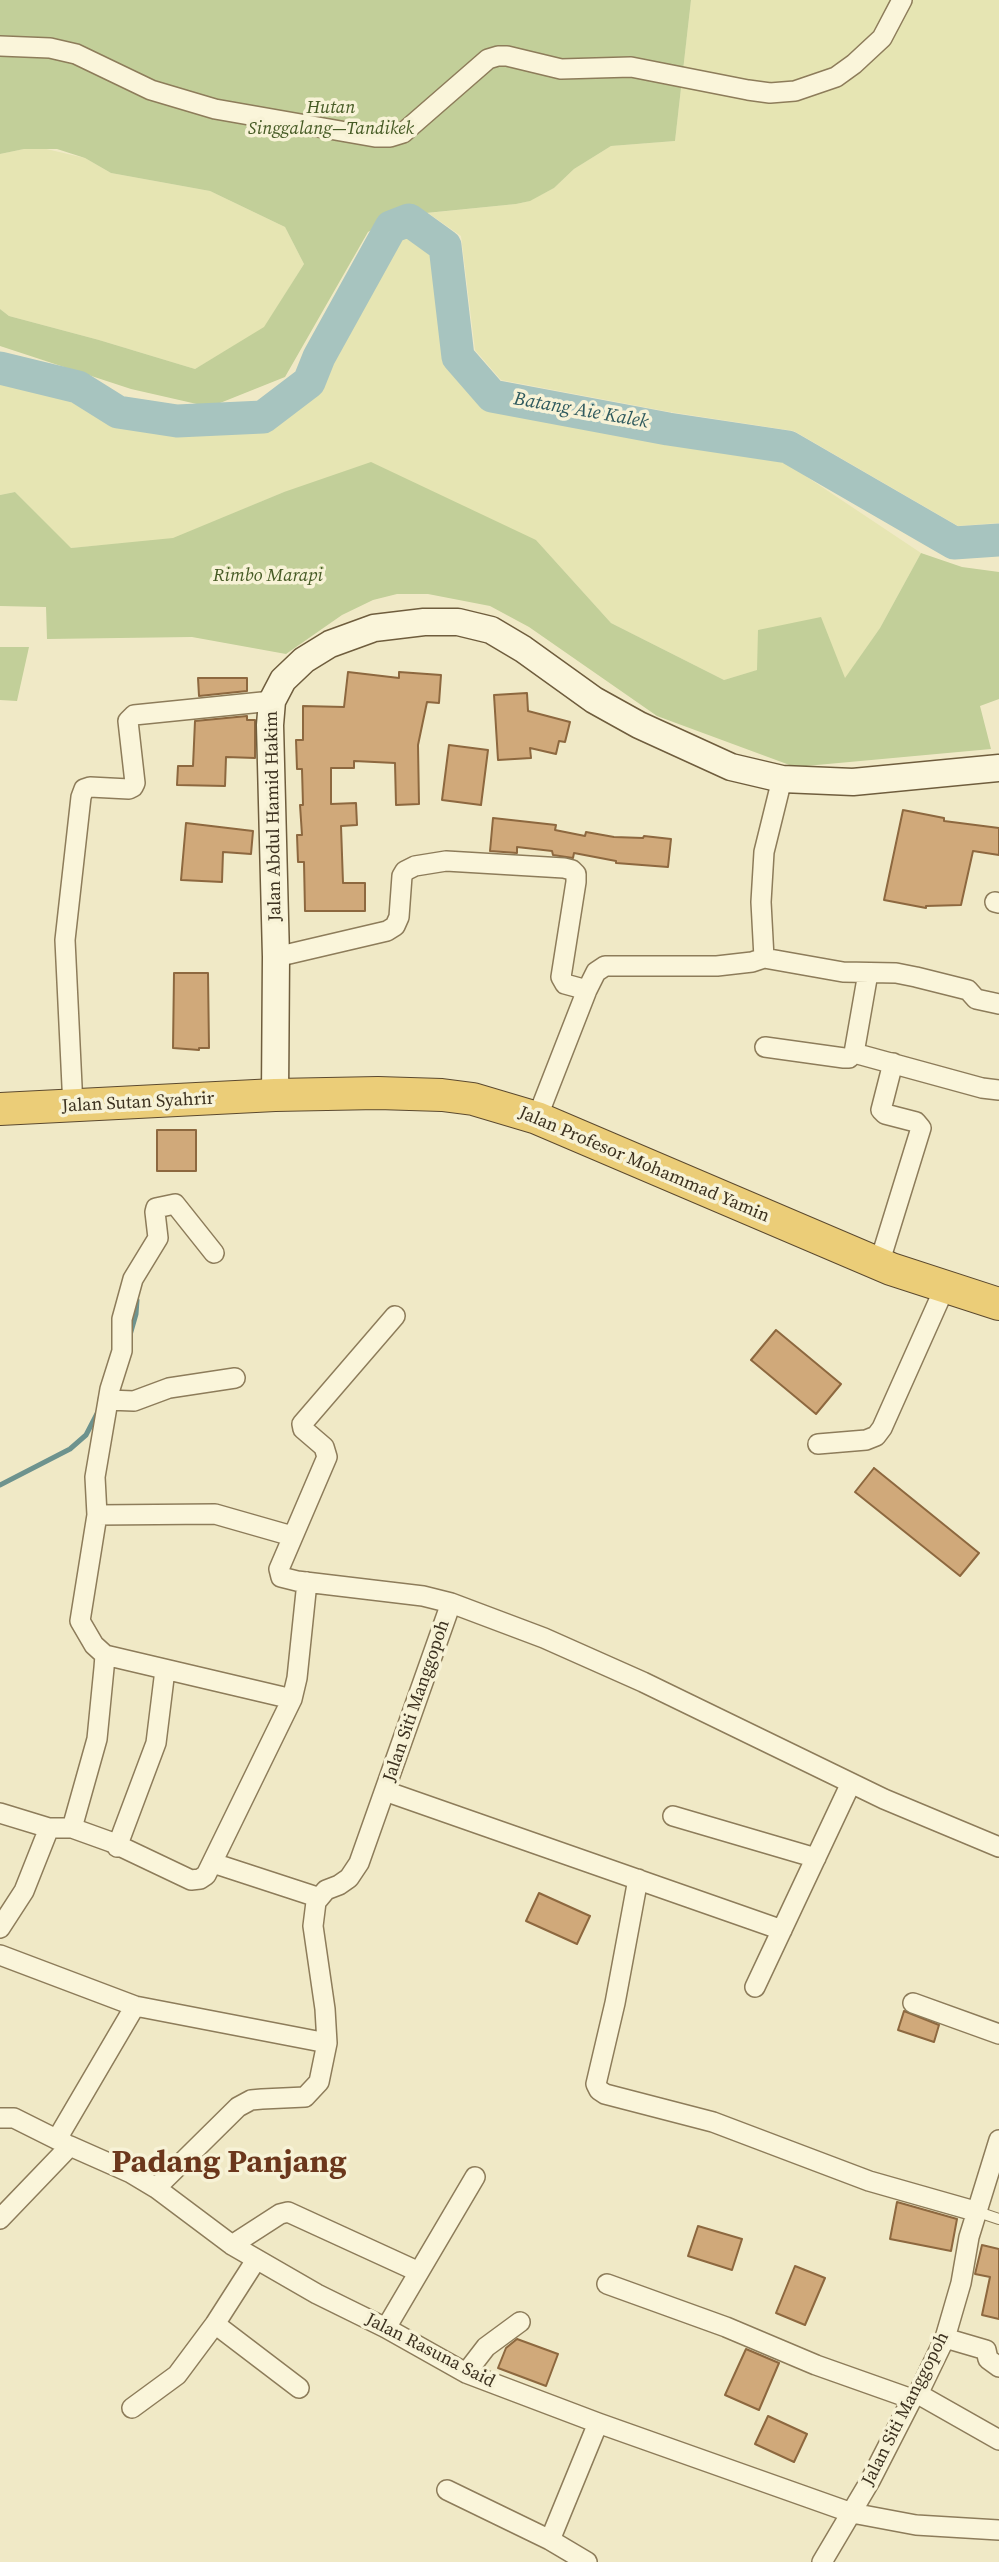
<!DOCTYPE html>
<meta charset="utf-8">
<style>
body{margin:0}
canvas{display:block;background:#f0e9c6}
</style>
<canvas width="999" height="2562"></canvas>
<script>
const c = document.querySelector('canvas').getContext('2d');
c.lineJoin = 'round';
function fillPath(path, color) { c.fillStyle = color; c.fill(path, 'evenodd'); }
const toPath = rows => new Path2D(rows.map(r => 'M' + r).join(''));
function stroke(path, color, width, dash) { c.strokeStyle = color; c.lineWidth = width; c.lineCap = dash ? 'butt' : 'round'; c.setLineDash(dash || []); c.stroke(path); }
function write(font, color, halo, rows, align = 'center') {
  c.font = font + ' "Source Serif 4",serif'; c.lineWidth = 7; c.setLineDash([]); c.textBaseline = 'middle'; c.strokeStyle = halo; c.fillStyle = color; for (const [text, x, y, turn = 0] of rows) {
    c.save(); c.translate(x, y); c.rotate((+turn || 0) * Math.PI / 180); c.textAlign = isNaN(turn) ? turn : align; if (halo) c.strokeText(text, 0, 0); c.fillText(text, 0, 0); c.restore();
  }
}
const farmland = toPath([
 [691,0,999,0,999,523,958,526,794,431,670,412,501,380,475,350,461,236,428,213,516,204,529,201,554,188,574,169,611,146,675,141],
 [42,148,85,158,111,173,210,191,285,227,304,264,264,328,195,369,99,340,9,316,0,309,0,154,24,149],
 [407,236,431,254,444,363,484,409,665,444,783,461,921,553,880,628,845,679,758,670,724,680,611,623,536,540,284,492,173,539,70,548,15,492,0,495,0,383,73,400,113,426,176,436,268,431,321,391,333,364,401,238]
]);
const green = toPath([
 [0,0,691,0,675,141,611,146,574,169,554,188,530,201,516,204,396,216,368,232,285,377,210,407,131,389,0,346,0,309,9,316,99,340,195,369,264,327,304,264,285,227,210,191,111,173,85,158,57,149,24,149,0,154],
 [371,462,536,540,611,623,724,680,757,670,758,630,821,617,845,678,880,628,921,553,962,567,999,572,999,699,980,706,991,749,795,767,657,716,529,627,490,606,428,594,397,594,373,600,342,615,286,654,192,637,47,639,46,607,0,606,0,495,15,492,71,548,173,538,284,492],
 [0,647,29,647,17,701,0,700]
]);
const stream = toPath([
 [130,1335,136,1314,137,1300],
 [0,1485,70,1449,86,1435,101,1406]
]);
const river = toPath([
 [0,368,78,387,118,412,177,421,263,417,309,382,319,357,391,227,409,220,445,246,458,357,492,396,668,429,788,447,954,543,999,540]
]);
const building = toPath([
 [348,672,399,678,399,672,441,675,439,703,427,702,418,745,419,804,396,805,395,763,354,761,354,768,331,768,331,804,356,803,357,825,341,826,343,883,365,883,365,911,305,911,304,862,298,862,297,835,302,835,300,805,303,805,302,769,297,769,296,740,303,740,303,706,344,707,348,672],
 [198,678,247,678,247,691,199,696,198,678],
 [527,693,528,711,570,722,565,742,559,741,556,754,530,748,531,758,498,760,494,695,527,693],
 [247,716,247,720,255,720,255,758,226,757,225,786,177,785,178,766,193,766,195,721,247,716],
 [449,745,488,750,481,805,442,800,449,745],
 [903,810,944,818,944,821,999,828,999,855,973,851,961,905,926,906,926,908,884,900,903,810],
 [493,818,556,825,555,830,585,836,586,832,614,837,643,838,644,836,671,839,668,867,616,863,616,861,574,853,573,858,553,855,552,851,517,847,517,853,490,851,493,818],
 [186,823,253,831,251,854,223,852,222,882,181,880,186,823],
 [174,973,208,973,209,1048,199,1048,199,1050,173,1048,174,973],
 [157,1130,196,1130,196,1171,157,1171,157,1130],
 [776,1330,841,1384,816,1414,751,1360,776,1330],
 [874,1468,979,1553,960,1576,855,1492,874,1468],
 [539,1893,590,1916,577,1944,526,1921,539,1893],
 [904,2011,939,2025,934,2042,898,2030,904,2011],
 [897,2202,957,2219,951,2251,890,2239,897,2202],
 [698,2226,742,2239,732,2270,688,2256,698,2226],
 [982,2245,999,2249,999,2319,982,2315,990,2277,975,2274,982,2245],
 [795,2266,825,2278,805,2325,776,2313,795,2266],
 [517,2339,558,2354,546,2386,498,2368,506,2348,517,2339],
 [746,2349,779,2363,759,2410,725,2395,746,2349],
 [768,2416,807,2434,794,2462,755,2444,768,2416]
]);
const service = toPath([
 [978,2212,999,2219]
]);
const minor = toPath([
 [0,46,50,48,76,54,151,90,215,109,375,137,390,137,403,133,488,59,498,56,507,56,561,69,631,67,748,90,770,93,795,91,836,77,854,64,882,38,902,0],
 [995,902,999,903],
 [276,957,387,931,395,926,399,917,402,876,405,871,415,866,446,861,564,868,572,870,576,874,576,882,561,977,565,984,587,990],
 [764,958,761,902,764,852,782,779],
 [765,1047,844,1058,849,1058,854,1053,982,1088,999,1090],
 [854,1053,868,973],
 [73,1107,65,940,81,797,84,789,90,787,129,789,133,787,135,783,128,721,134,715,272,701],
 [537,1118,587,990,596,972,605,966,717,966,752,962,764,958,843,972,896,973,916,977,968,990,976,999,999,1004],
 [879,1264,921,1128,916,1122,885,1114,881,1110,893,1063],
 [395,1316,302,1424,303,1429,324,1447,327,1457,279,1569,281,1577,297,1581,423,1596,451,1603,544,1638,643,1682,884,1799,999,1847],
 [108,1400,134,1401,169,1388,235,1378],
 [818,1444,866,1440,876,1436,882,1428,945,1287],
 [97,1515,95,1477,110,1389,122,1351,122,1319,133,1279,158,1238,155,1212,156,1208,175,1204,214,1253],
 [105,1655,292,1699],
 [385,1791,782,1930],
 [0,1813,49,1828,72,1828,111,1842,191,1880,200,1879,206,1875,292,1699,297,1678,307,1582],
 [673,1816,816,1858],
 [72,1828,97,1739,104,1668,105,1655,94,1645,80,1621,97,1515,215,1514,292,1536],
 [117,1847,156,1743,165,1670],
 [213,1863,317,1897],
 [638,1879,615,2003,596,2084,599,2090,605,2094,713,2122,869,2181,978,2212],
 [0,1928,24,1891,49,1828],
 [0,1955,135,2006,327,2043],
 [755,1987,851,1783],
 [913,2003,999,2034],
 [0,2118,14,2118,66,2144],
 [57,2139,135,2006],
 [156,2188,238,2107,251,2100,262,2099,305,2097,319,2082,327,2043,325,2009,313,1926,316,1902,326,1890,339,1885,349,1878,359,1863,451,1603],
 [0,2219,70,2146,131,2173,156,2188,232,2245,317,2294,386,2328,466,2373,598,2423,852,2513,916,2525,999,2530],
 [232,2245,280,2214,288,2212,419,2272],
 [607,2284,726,2327,816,2365,912,2399],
 [215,2324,299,2388],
 [386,2328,475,2177],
 [945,2338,986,2350,988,2359,999,2367],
 [466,2373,486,2347,520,2322],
 [918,2394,999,2440],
 [132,2408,177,2375,215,2324,256,2260],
 [447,2490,550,2540],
 [587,2562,550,2540,598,2423],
 [822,2562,870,2481,912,2399,918,2394,945,2338,961,2283,969,2237,999,2140]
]);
const secondary = toPath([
 [275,1095,276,957,270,725,272,701,283,680,304,660,330,644,374,628,424,622,458,622,491,630,523,649,594,700,639,725,731,767,782,779,853,782,999,768]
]);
const trunk = toPath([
 [0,1109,275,1095,378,1093,442,1095,473,1099,537,1118,891,1269,999,1304]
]);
const parkNames = [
 ["Hutan",331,108],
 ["Singgalang—Tandikek",331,129],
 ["Rimbo Marapi",268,576]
];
const streetNames = [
 ["Jalan Abdul Hamid Hakim",274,816,-91],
 ["Jalan Sutan Syahrir",138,1103,-3],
 ["Jalan Profesor Mohammad Yamin",644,1165,23],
 ["Jalan Siti Manggopoh",417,1701,-71],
 ["Jalan Rasuna Said",430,2351,27],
 ["Jalan Siti Manggopoh",906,2409,-63]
];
const waterNames = [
 ["Batang Aie Kalek",581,411,10]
];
const townNames = [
 ["Padang Panjang",229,2164]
];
fillPath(farmland, '#e6e5b3');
fillPath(green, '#c2cf99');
stroke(stream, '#6d938e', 5);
stroke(river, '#a7c4bf', 33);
fillPath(building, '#d0a97a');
stroke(building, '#8d683f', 2);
stroke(service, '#8d7c5a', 12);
stroke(minor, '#8d7c5a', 22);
stroke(secondary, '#6f5d3d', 29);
stroke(trunk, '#5b492f', 34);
stroke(service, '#faf5da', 10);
stroke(minor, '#faf5da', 19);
stroke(secondary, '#faf5da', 26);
stroke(trunk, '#ebcd78', 32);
write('italic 18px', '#455a24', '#f7f2d6', parkNames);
write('18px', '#3c311f', '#f7f2d6', streetNames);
write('italic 19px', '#2e595d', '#f7f2d6', waterNames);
write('bold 32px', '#6b371c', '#f7f2d6', townNames);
</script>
